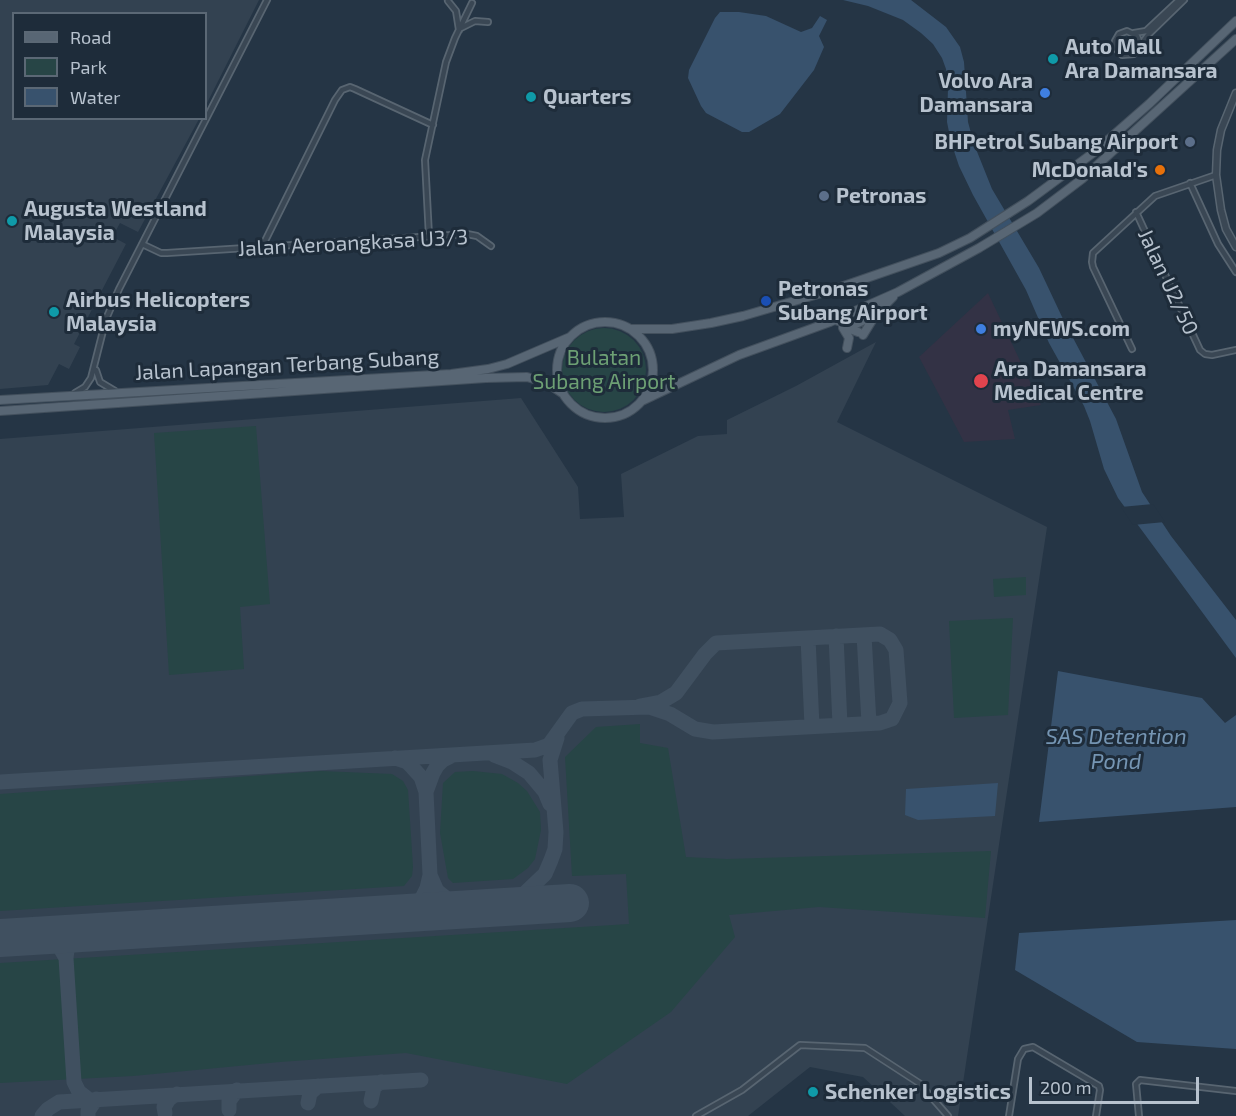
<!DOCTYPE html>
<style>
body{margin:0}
#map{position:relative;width:1236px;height:1116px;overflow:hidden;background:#253545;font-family:"Exo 2",sans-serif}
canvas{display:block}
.legend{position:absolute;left:12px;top:12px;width:195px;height:108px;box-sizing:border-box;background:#1e2c3a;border:2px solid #5b6875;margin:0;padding:8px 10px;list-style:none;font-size:18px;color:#b7c2ce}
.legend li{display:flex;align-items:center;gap:12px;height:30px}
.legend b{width:30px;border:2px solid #5b6875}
.scale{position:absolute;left:1029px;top:1077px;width:170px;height:27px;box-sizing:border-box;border:3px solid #b7c2ce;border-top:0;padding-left:8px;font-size:18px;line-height:21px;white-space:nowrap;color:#b7c2ce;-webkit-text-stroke:4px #1e2c3a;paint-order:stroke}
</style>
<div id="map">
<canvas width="1236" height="1116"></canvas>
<ul class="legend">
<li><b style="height:8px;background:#586674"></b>Road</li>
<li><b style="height:16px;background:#274546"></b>Park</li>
<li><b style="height:16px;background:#38526d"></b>Water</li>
</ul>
<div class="scale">200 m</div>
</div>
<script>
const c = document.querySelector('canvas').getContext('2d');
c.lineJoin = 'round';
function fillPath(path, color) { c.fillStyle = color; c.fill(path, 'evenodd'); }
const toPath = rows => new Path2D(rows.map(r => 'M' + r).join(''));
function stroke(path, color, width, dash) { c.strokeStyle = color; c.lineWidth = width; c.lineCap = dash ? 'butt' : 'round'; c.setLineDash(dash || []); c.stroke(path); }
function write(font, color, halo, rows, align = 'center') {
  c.font = font + ' "Exo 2",sans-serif'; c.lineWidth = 6; c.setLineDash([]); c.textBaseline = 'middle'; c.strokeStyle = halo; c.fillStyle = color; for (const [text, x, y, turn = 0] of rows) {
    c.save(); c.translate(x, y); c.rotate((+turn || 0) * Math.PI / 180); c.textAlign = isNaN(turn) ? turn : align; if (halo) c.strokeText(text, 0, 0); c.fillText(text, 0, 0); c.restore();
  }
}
const medical = toPath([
 [988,293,1041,405,1008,410,1015,439,964,442,919,357]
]);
const airport = toPath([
 [0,0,259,0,206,105,206,14,14,14,14,118,199,119,138,232,120,223,114,234,113,237,126,244,74,344,80,347,69,369,59,364,48,385,0,389],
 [876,342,837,422,1047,527,958,1116,905,1116,863,1077,810,1067,748,1116,0,1116,0,439,521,398,578,487,580,519,624,517,621,474,698,436,727,434,727,420,796,386]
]);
const green = toPath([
 '562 370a42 42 0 1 1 84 0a42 42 0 1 1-84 0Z',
 [256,426,270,604,240,607,244,669,169,675,154,433],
 [1026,577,1026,595,994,597,993,579],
 [1013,618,1008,715,954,718,949,621],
 [640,724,640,743,668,748,686,857,727,859,991,851,985,918,819,907,729,915,735,937,671,1012,567,1084,406,1053,280,1062,133,1076,0,1083,0,963,629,924,626,874,572,876,565,757,596,727],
 [321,771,392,774,403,781,408,790,413,867,412,876,404,886,0,911,0,794],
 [473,771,502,774,518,783,527,791,540,812,541,830,535,859,528,868,513,879,453,883,448,878,440,833,443,783,455,772]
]);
const water = toPath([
 [843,0,911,0,946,27,960,47,964,62,968,122,974,144,992,189,1039,268,1063,319,1116,419,1142,492,1171,536,1236,620,1236,658,1118,498,1104,469,1090,421,1084,406,1049,343,1026,290,973,195,959,166,951,142,947,122,948,88,946,69,942,58,933,44,921,33,903,20,868,6],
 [720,12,739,12,766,16,801,32,812,28,820,16,827,20,819,36,824,47,814,70,780,114,749,132,742,132,706,113,701,106,688,78,689,70,715,18],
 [1058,671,1202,698,1225,723,1236,715,1236,807,1039,822],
 [998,783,995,816,918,820,905,815,906,789],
 [1236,920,1236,1049,1137,1042,1015,970,1019,933]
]);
const pier = toPath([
 [1153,504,1165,522,1133,525,1121,507]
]);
const taxiway = toPath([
 [864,635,869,723],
 [836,636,840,725],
 [808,638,812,726],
 [494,755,512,762,529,773,545,792,550,804],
 [395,758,407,762,412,767,421,777,426,792,430,875,427,888,422,898,407,910,395,914],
 [0,782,535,750,549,745,572,713,582,709,649,707,670,714,695,729,713,732,880,723,892,719,900,703,896,650,890,640,880,634,716,643,705,654,676,693,661,702,640,706],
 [426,792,433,773,437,766,443,760,453,755],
 [430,875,437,891,461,910],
 [488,908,514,900,524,894,545,874,551,860,555,849,556,832,550,760,557,738],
 [87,933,72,941,67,950,66,958,74,1082,79,1092,88,1099],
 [45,935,59,946,66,958],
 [371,1101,374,1087,381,1082],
 [308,1103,310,1093,318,1086],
 [229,1110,229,1101,237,1090],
 [165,1113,164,1107,169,1099,177,1094],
 [42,1116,48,1109,59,1102,421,1080],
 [88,1116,88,1111,96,1099]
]);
const runway = toPath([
 [0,938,570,903]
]);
const minor = toPath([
 [448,1,456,11,459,30],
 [461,28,475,21,488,22],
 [1134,33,1146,31,1179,0],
 [1140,44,1137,36,1127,31,1119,34,1115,41,1116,49,1122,55,1134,54,1148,35,1184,0],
 [1190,183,1218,244,1236,272],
 [1136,212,1200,350,1205,354,1212,355,1236,350],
 [429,236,425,160,446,62,455,38,472,3],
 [142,244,161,253,167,253,467,234,477,236,491,246],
 [262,247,335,100,342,90,350,87,355,89,433,125],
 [1132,349,1093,267,1092,262,1093,253,1155,196,1216,175],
 [96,370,100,382,115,391],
 [75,393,85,387,91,378,106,319,119,289,267,0],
 [696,1116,742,1090,800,1045,865,1048,919,1083,948,1116],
 [1009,1116,1018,1059,1024,1049,1033,1047,1099,1086,1100,1090,1096,1116],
 [1139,1116,1136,1084,1140,1080,1236,1091]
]);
const tertiary = toPath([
 [1236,93,1221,130,1217,150,1216,175,1221,210,1226,229,1236,247]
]);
const primary = toPath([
 [835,320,848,324,856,324,875,315],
 '557 370a48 48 0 1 1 96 0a48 48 0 1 1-96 0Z',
 [843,326,858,332],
 [843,328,849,338,847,348],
 [631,329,672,329,711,323,743,316,832,290,939,253,970,238,1028,201,1093,153,1149,104,1236,21],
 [863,335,876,314,893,297],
 [0,400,451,374,488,369,507,364,570,337],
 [642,401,739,355,830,322,898,292,979,248,1037,213,1082,179,1236,39],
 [0,411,486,378,527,377,547,383,562,393]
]);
const markers = [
 [1053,59,6,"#0f9aa8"],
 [1045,93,6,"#3f7fe0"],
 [531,97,6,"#0f9aa8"],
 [1190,142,6,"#5c6f8a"],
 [1160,170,6,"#e8710a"],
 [824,196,6,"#5c6f8a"],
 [12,221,6,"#0f9aa8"],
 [766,301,6,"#1a4fb4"],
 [54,312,6,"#0f9aa8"],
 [981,329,6,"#3f7fe0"],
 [981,381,8,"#e0444e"],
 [813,1092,6,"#0f9aa8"]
];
const poiNames = [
 ["Auto Mall",1065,47],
 ["Ara Damansara",1065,71],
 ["Volvo Ara",1033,81,"right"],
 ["Damansara",1033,105,"right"],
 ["Quarters",543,97],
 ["BHPetrol Subang Airport",1178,142,"right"],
 ["McDonald's",1148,170,"right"],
 ["Petronas",836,196],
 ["Augusta Westland",24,209],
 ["Malaysia",24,233],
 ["Petronas",778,289],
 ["Subang Airport",778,313],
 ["Airbus Helicopters",66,300],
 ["Malaysia",66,324],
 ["myNEWS.com",993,329],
 ["Ara Damansara",994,369],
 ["Medical Centre",994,393],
 ["Schenker Logistics",825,1092]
];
const streetNames = [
 ["Jalan Aeroangkasa U3/3",353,243,-3],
 ["Jalan U2/50",1168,282,65],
 ["Jalan Lapangan Terbang Subang",287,365,-3]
];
const parkNames = [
 ["Bulatan",604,358],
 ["Subang Airport",604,382]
];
const waterNames = [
 ["SAS Detention",1116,737],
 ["Pond",1116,762]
];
fillPath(medical, '#333245');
fillPath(airport, '#334251');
fillPath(green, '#274546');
fillPath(water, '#38526d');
fillPath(pier, '#253545');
stroke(taxiway, '#405060', 15);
stroke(runway, '#405060', 38);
stroke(minor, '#586571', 8);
stroke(tertiary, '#586571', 9);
stroke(primary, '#43505d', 10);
stroke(minor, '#3a4754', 4.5);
stroke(tertiary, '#3a4754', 6);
stroke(primary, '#586674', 8);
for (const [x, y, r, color] of markers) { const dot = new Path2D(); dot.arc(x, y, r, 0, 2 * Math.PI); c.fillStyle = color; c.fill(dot); stroke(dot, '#1e2c3a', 2); }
write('bold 21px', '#b7c2ce', '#1e2c3a', poiNames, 'left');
write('21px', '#b7c2ce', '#1e2c3a', streetNames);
write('21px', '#6da074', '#1e2c3a', parkNames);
write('italic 22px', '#7595b3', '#1e2c3a', waterNames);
</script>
